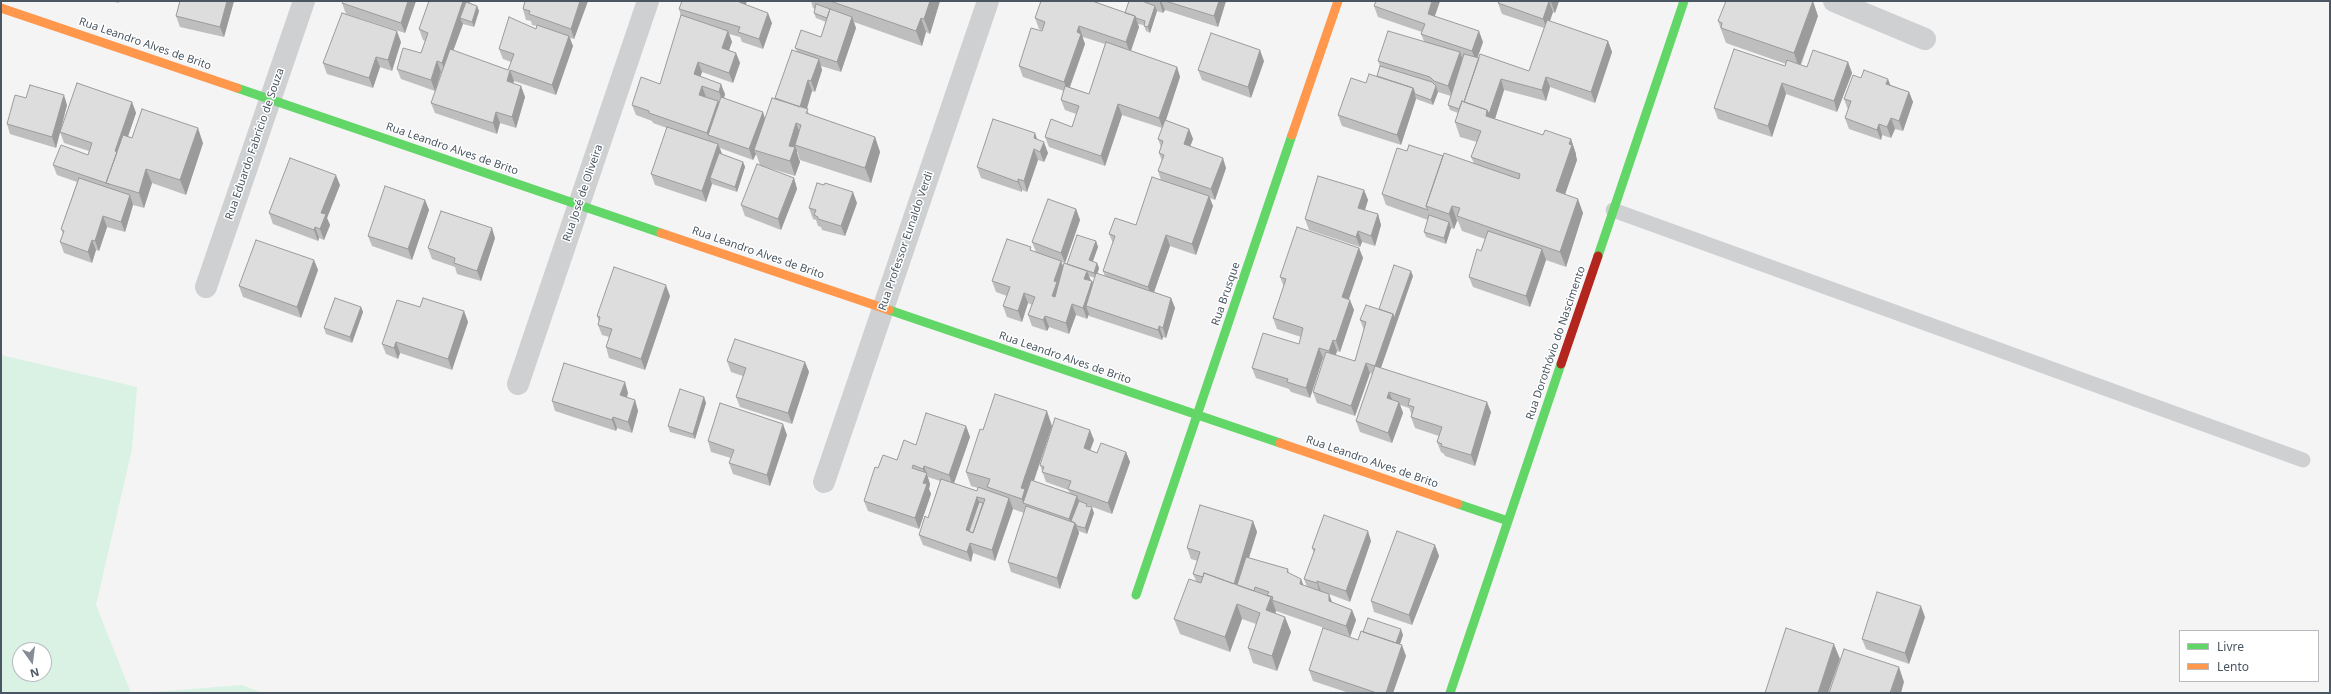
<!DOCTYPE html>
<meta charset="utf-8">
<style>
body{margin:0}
#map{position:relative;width:2331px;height:694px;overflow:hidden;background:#f4f4f4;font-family:"Noto Sans",sans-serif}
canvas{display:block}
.frame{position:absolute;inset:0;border:2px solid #4a5661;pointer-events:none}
.legend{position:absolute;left:2179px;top:630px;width:140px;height:52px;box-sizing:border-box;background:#fff;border:1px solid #b7bbc0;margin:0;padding:5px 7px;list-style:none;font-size:12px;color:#4a5661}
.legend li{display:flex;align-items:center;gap:8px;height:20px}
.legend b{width:20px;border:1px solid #b7bbc0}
.north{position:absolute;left:12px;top:642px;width:40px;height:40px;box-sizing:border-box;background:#fff;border:1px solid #b7bbc0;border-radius:50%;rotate:166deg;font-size:11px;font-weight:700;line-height:16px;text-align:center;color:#4a5661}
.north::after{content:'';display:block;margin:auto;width:14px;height:18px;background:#868d94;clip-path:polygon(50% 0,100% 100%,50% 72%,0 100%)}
</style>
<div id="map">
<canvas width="2331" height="694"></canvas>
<div class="frame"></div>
<ul class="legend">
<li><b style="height:5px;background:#63d668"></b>Livre</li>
<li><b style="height:5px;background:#ff974d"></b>Lento</li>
</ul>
<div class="north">N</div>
</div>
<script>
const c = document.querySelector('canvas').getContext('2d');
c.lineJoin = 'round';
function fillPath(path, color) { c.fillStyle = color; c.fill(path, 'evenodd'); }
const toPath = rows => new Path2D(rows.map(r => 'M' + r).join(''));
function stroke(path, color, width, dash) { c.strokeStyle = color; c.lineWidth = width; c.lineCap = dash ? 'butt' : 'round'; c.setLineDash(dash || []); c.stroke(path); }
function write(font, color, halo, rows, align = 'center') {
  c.font = font + ' "Noto Sans",sans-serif'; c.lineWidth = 3; c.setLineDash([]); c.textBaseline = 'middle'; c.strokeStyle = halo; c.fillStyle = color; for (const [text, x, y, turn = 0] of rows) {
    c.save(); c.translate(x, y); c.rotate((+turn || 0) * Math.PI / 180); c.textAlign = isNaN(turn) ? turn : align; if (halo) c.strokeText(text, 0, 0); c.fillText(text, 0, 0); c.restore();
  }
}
const green = toPath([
 [1,355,137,387,132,449,96,605,131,693,1,693],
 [20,650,44,650,44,674,20,674],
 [242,685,263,693,141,693]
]);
const lane = toPath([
 [1613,210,2303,460]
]);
const street = toPath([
 [1834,1,1925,39],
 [206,287,304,1],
 [518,384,648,1],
 [824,482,988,1]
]);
const fast = toPath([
 [237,88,661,233],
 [1598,256,1684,1],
 [889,310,1280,443],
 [1458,504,1508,521],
 [1136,595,1292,135],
 [1450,693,1561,364]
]);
const slow = toPath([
 [1,8,237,88],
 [1292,135,1338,1],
 [661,233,889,310],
 [1280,443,1458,504]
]);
const jam = toPath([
 [1561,364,1598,256]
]);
const wall = toPath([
 [110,1,119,1,119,3],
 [180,1,234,1,224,37,180,27,176,16],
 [416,1,405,33,346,14,342,3],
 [429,1,470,1,470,3,477,6,479,11,474,27,463,24,453,51,508,70,511,62,503,59,499,49,536,29,537,26,532,25,531,21,526,20,523,9,525,1,588,1,574,39,570,38,573,46,556,95,514,81,513,83,521,86,525,97,516,128,500,123,497,134,435,113,431,103,442,72,441,72,435,91,401,79,397,69,421,53,425,41,423,40,419,29],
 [811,1,940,1,930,34,926,32,922,46,854,22,856,28,841,72,821,66,822,70,815,92,812,91,807,109,809,114,875,137,880,152,871,183,800,160,797,151,797,153,800,162,795,176,762,166,794,178,797,189,781,230,745,216,741,205,760,165,756,154,753,160,720,148,722,154,743,162,745,167,737,192,712,184,706,202,655,185,651,174,667,128,653,123,652,121,636,115,632,105,660,84,681,16,679,9,746,5,772,23,763,49,742,42,740,37,729,34,732,42,729,50,736,53,740,63,733,83,702,72,700,76,725,94,724,98,763,112,765,119,797,51,795,48,821,37,826,22,816,18,814,13,815,9,813,8],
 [1041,1,1093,1,1125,13,1129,1,1226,1,1218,27,1165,10,1163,13,1157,11,1150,33,1146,31,1144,25,1138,24,1139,27,1131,51,1177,67,1180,77,1166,120,1189,129,1193,139,1190,146,1226,168,1215,200,1210,198,1213,206,1196,255,1170,246,1154,292,1171,298,1175,308,1166,338,1163,337,1162,340,1089,316,1089,314,1087,319,1076,315,1069,334,1049,327,1047,331,1032,326,1028,315,1032,305,1028,303,1022,322,1007,317,1003,306,1007,296,996,292,992,281,1032,251,1036,252,1032,242,1076,209,1080,220,1065,263,1067,264,1096,241,1098,247,1093,261,1097,263,1099,268,1097,274,1105,276,1103,271,1113,243,1109,234,1136,225,1161,180,1158,171,1162,161,1159,153,1161,147,1158,139,1162,128,1122,115,1105,166,1049,147,1045,137,1072,127,1076,114,1065,110,1061,100,1064,91,1023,77,1019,66,1042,31,1042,30,1039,29,1035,18],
 [1083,37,1105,44,1089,94,1070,87,1085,44,1082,38],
 [1061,262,1064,263,1063,267],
 [1089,276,1095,278,1093,283,1092,281,1091,281],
 [1376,1,1440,1,1435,16,1483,42,1477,58,1529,71,1544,28,1502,14,1498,3,1499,1,1559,1,1555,13,1553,12,1550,21,1608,41,1612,52,1595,103,1550,87,1546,101,1504,90,1495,119,1543,135,1571,139,1576,154,1576,156,1577,160,1565,194,1583,213,1566,267,1546,260,1530,307,1473,287,1469,277,1481,251,1485,239,1462,231,1458,221,1457,221,1454,229,1451,228,1446,244,1426,237,1424,232,1428,220,1386,205,1382,194,1407,151,1443,156,1474,163,1471,157,1477,142,1460,137,1455,122,1458,113,1450,110,1448,105,1451,96,1438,92,1433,105,1416,99,1401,145,1342,126,1338,115,1366,83,1377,76,1380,66,1378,61,1424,41,1421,34,1422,32,1378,17,1374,6],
 [1818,16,1801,65,1807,67,1848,62,1852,73,1837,112,1786,94,1772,137,1718,119,1714,108,1785,66,1786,64,1726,43,1718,21],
 [401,42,392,71,380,67,373,88,327,74,323,63],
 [1264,61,1251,98,1202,80,1198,70],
 [1861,78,1891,85,1909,92,1913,102,1903,131,1895,129,1891,138,1882,135,1881,140,1849,129,1845,118,1848,110,1844,99],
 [26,98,67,105,56,148,10,134,7,124],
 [132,102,136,113,128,136,132,138,203,143,186,195,152,183,144,208,133,205,125,232,107,227,99,251,96,250,92,263,64,253,60,242,63,234,61,229,77,182,57,175,53,165,88,155,89,151,64,143,60,132],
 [1038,140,1048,153,1044,162,1038,160,1027,192,1022,190,1022,192,981,178,977,167],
 [340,185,327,218,330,225,324,240,319,238,318,241,273,224,269,213],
 [1364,190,1368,200,1365,210,1378,214,1381,225,1375,246,1362,242,1360,247,1309,230,1305,219],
 [425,200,429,210,412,260,372,246,368,236],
 [857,203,845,236,822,230,821,227,818,226,816,220,813,219,809,208],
 [495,238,481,281,457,274,455,267,432,259,428,248],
 [1359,248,1363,258,1349,299,1354,310,1340,352,1337,351,1336,355,1355,361,1364,330,1360,320,1379,309,1413,276,1381,368,1491,412,1475,466,1445,456,1444,454,1441,452,1437,442,1439,436,1415,428,1411,417,1412,415,1409,408,1400,405,1403,413,1392,443,1360,432,1356,421,1372,374,1370,373,1355,416,1317,403,1313,392,1324,359,1323,358,1310,398,1291,392,1289,389,1256,378,1252,368,1299,344,1301,337,1277,329,1273,318,1284,287,1280,277],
 [314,260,318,270,301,318,243,297,239,286],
 [670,296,645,370,609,358,606,347,609,337,602,335,598,325,599,322,597,316],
 [361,307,363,312,352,343,326,334,324,328],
 [420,307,464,311,468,322,452,370,400,353,398,359,386,354,382,344],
 [727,361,805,362,809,372,792,424,740,407,736,397,743,376,731,372],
 [628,393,627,398,635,400,638,411,632,433,617,428,616,431,555,411,552,401],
 [704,397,706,403,695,439,670,432,668,426],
 [966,426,970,437,954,483,977,491,978,488,971,486,966,472,983,430,1052,426,1034,481,1070,493,1068,490,1046,482,1040,465,1094,440,1090,450,1097,453,1126,452,1130,462,1112,514,1087,505,1094,513,1087,534,1079,531,1079,533,1060,589,1011,572,1008,562,1024,513,1013,509,995,561,973,553,971,562,923,545,919,535,928,518,940,481,928,477,930,484,929,489,931,494,919,529,868,511,864,501,878,468,897,460,916,445],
 [787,435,770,486,733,474,729,463,731,458,711,452,708,441],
 [1253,521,1257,532,1249,558,1288,569,1289,573,1304,586,1307,587,1304,579,1314,553,1312,548,1371,541,1350,602,1329,594,1332,602,1352,610,1356,620,1350,637,1276,611,1275,613,1291,632,1277,671,1253,663,1248,648,1256,624,1242,619,1230,652,1180,634,1174,619,1196,581,1193,574,1198,561,1191,559,1187,548],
 [1435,545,1439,556,1412,625,1374,612,1371,601],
 [1925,617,1909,664,1866,649,1862,639],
 [1403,635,1400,644,1406,656,1393,693,1349,693,1313,681,1309,670,1358,640]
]);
const shadedWall = toPath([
 [227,1,234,1,224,37,220,27],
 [408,1,416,1,405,33,401,23],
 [463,1,470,1,464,19,460,18,463,24,445,73,442,63],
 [580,1,588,1,574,39,571,29],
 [739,1,747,1,743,13,739,2],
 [930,1,940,1,930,34,924,19],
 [1160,1,1161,1,1165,10,1163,13,1160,3],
 [1219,1,1226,1,1218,27,1214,16],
 [1432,1,1440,1,1432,24,1428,14],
 [1549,1,1553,12,1547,29,1543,19],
 [1551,1,1559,1,1555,13,1551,2],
 [1813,1,1818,16,1799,68,1794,53],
 [477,6,479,11,474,27,472,22],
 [1155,6,1157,11,1150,33,1148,27],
 [768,13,772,23,763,49,759,39],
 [1135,16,1139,27,1130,53,1126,42],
 [852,17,856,28,841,72,837,62],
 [921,18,926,32,922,46,916,31],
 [1079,26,1085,44,1068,92,1064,82],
 [397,31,401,42,392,71,388,60],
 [728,31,732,42,726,58,722,48],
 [1479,31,1483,42,1476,62,1472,51],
 [569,36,573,46,556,95,552,85],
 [1608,41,1612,52,1595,103,1591,92],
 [1260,50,1264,61,1251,98,1248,87],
 [1460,52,1464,63,1452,96,1448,86],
 [736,53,740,63,733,83,729,73],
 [376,57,380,67,373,88,369,78],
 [819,59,822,70,815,92,811,81],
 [437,61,441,72,435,91,431,80],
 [698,62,702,72,698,85,694,74],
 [1848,62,1852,73,1837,112,1834,101],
 [1177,67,1180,77,1163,129,1159,118],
 [510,70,514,81,510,92,507,81],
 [1546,77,1550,87,1546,101,1542,90],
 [1501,79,1504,90,1493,125,1486,116,1487,110],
 [1888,79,1892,89,1886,84],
 [808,80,812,91,803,121,799,110],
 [1782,83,1786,94,1772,137,1768,126],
 [721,84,725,94,723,102,719,92],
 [521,86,525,97,516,128,512,117],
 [702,86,706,97,699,95],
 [1436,86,1438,92,1433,105,1431,100],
 [1413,88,1416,99,1401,145,1397,135],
 [1909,92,1913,102,1903,131,1899,121],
 [64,95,67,105,56,148,52,137],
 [718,101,722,112,708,135,711,142,711,143,707,133],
 [132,102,136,113,121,157,115,151],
 [1118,104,1122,115,1105,166,1101,156],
 [496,112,500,123,497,134,493,123],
 [763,112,766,123,754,150,756,154,753,160,749,149],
 [1891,118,1895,129,1891,138,1887,127],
 [796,123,802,138,795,145,797,151,797,153,800,162,795,176,790,161,789,146],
 [1879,124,1882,135,1881,140,1877,130],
 [198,128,203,143,186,195,180,180],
 [1189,129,1193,139,1187,155,1184,144],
 [1035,133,1039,144,1034,138],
 [875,137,880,152,871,183,865,168],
 [1571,139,1576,154,1576,156,1577,160,1561,206,1556,191],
 [1044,142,1048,153,1044,162,1040,152],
 [718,144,722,154,710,178,712,184,706,202,702,191],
 [1034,149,1038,160,1027,192,1024,181],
 [1223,158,1226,168,1215,200,1211,189],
 [743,162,745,167,737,192,735,187],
 [146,169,152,183,144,208,139,193],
 [336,175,340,185,327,218,330,225,324,240,320,229,321,213],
 [794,178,797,189,781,230,778,219],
 [1018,179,1022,190,1022,192,1018,182],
 [1364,190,1368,200,1362,219,1358,208],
 [853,192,857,203,845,236,841,226],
 [130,195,133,205,125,232,121,222],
 [1209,196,1213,206,1196,255,1192,244],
 [1578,199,1583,213,1566,267,1560,252],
 [425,200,429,210,412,260,408,249],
 [1452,206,1457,221,1454,229,1449,214],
 [1076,209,1080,220,1065,263,1061,253],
 [1378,214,1381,225,1375,246,1371,236],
 [103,216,107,227,99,251,95,241],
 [1449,222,1451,228,1446,244,1444,238],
 [315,227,319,238,318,241,314,230],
 [492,228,495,238,481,281,477,271],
 [1358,231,1362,242,1360,247,1356,237],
 [1166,235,1170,246,1152,298,1148,287],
 [92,240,96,250,92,263,88,252],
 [1096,241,1098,247,1091,266,1089,260],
 [1359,248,1363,258,1346,307,1342,297],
 [1542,249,1546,260,1530,307,1526,296],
 [314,260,318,270,301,318,297,307],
 [1061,261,1065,271,1056,307,1052,296,1054,281],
 [1097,263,1099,268,1096,278,1094,273],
 [1087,271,1091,281,1084,279],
 [1411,271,1413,276,1378,376,1375,366,1393,314],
 [1092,281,1096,292,1086,306,1089,314,1087,319,1083,308],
 [666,285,670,296,645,370,641,359],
 [1024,293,1028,303,1022,322,1018,311],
 [1171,298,1175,308,1166,338,1163,328],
 [1350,300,1354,310,1340,352,1336,341],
 [1072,304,1076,315,1069,334,1066,323],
 [361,307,363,312,352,343,350,337],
 [464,311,468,322,452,370,448,359],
 [1045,316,1049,327,1047,331,1043,320],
 [1159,326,1163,337,1162,340,1158,330],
 [1333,340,1337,351,1333,362,1329,351],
 [396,342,400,353,398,359,394,348],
 [1319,348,1323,358,1310,398,1306,388],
 [805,362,809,372,792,424,788,413],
 [1366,363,1370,373,1355,416,1351,406],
 [625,382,628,393,624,406,620,395],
 [1389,392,1393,402,1387,398],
 [704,397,706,403,695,439,693,434],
 [635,400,638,411,632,433,628,422],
 [1399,402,1403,413,1392,443,1388,433],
 [1487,402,1491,412,1475,466,1471,455],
 [1047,411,1052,426,1028,498,1023,503,1022,499,1021,488],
 [613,417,617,428,616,431,612,420],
 [783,424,787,435,770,486,767,475],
 [966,426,970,437,953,486,949,475],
 [1090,430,1094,440,1087,459,1084,448],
 [1126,452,1130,462,1112,514,1108,503],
 [924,466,930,484,929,489,931,494,919,529,915,518,923,483,926,476,923,469],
 [1077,496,1081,506,1071,524,1069,519],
 [977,497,981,507,968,535,966,530],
 [1009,498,1013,509,995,561,992,550],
 [1092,507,1094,513,1087,534,1085,528],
 [1253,521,1257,532,1239,589,1233,587],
 [1075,523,1079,533,1060,589,1057,578],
 [1368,531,1371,541,1350,602,1346,591],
 [970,543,973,553,971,562,967,552],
 [1435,545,1439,556,1412,625,1409,615],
 [1301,579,1305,589,1300,584],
 [1317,581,1321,592,1320,594,1317,583],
 [1329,594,1333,605,1329,601],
 [1271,597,1276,611,1271,625,1266,610],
 [1237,604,1242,619,1230,652,1225,637],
 [1921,606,1925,617,1909,664,1905,653],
 [1352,610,1356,620,1350,637,1346,626],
 [1285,617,1291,632,1277,671,1272,656],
 [1401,629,1403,635,1397,653,1395,647],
 [1834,644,1840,659,1828,693,1818,693],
 [1402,645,1406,656,1393,693,1386,693],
 [1899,667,1904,682,1901,693,1890,693]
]);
const building = toPath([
 [180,1,227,1,220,27,176,16,180,1],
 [343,1,408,1,401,23,342,3,343,1],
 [429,1,463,1,442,63,437,61,431,80,397,69,403,48,421,53,428,33,419,29,429,1],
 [525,1,580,1,571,29,529,14,530,11,523,9,525,1],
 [682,1,739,1,739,2,768,13,759,39,738,32,740,27,679,9,682,1],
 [830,1,930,1,924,19,921,18,916,31,830,1],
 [1041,1,1092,1,1135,16,1126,42,1079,26,1077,32,1081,34,1064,82,1019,66,1031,28,1042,31,1045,22,1035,18,1041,1],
 [1129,1,1142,1,1155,6,1148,27,1144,26,1145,21,1136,18,1135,16,1125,13,1129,1],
 [1165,1,1219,1,1214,16,1165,1],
 [1376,1,1432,1,1428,14,1479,31,1472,51,1421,34,1425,24,1374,6,1376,1],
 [1499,1,1551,1,1551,2,1549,1,1543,19,1498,3,1499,1],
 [1726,1,1813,1,1794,53,1721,28,1722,23,1718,21,1726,1],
 [466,2,477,6,472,22,460,18,466,2],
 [816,4,830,9,827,18,814,13,816,4],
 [830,9,852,17,837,62,795,48,801,30,821,37,830,9],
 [342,13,397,31,388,60,376,57,369,78,323,63,342,13],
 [681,15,728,31,722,48,736,53,729,73,698,62,694,74,721,84,719,92,702,86,699,95,718,101,707,133,649,113,649,111,632,105,641,77,660,84,681,15],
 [509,17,536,29,537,25,569,36,552,85,510,70,507,81,521,86,512,117,496,112,493,123,431,103,450,49,508,70,514,54,499,49,509,17],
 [1547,20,1608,41,1591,92,1546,77,1542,90,1501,79,1489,114,1487,110,1464,102,1480,54,1529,71,1547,20],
 [1388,31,1460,52,1448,86,1434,81,1430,77,1378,61,1388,31],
 [1211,33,1260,50,1248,87,1198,70,1211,33],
 [1106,42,1177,67,1159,118,1118,104,1101,156,1045,137,1051,119,1072,127,1079,106,1061,100,1065,86,1089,94,1106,42],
 [1734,49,1785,66,1787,60,1807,67,1813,50,1848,62,1834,101,1782,83,1768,126,1714,108,1734,49],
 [792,50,819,59,811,81,808,80,800,107,775,98,792,50],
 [1464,54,1479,58,1464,102,1462,101,1459,109,1448,105,1464,54],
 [1380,66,1432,82,1436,86,1431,100,1415,94,1413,88,1377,76,1380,66],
 [1864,70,1888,79,1886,84,1909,92,1899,121,1891,118,1887,127,1879,124,1877,130,1845,118,1851,101,1844,99,1853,75,1861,78,1864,70],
 [1369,74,1413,88,1397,135,1338,115,1351,78,1366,83,1369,74],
 [77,83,132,102,115,151,117,152,106,183,109,184,53,165,61,145,88,155,92,143,60,132,77,83],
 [30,85,64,95,52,137,7,124,15,95,26,98,30,85],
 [721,97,763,112,749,149,708,135,721,97],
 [772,98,808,109,806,113,875,137,865,168,795,145,801,125,796,123,789,146,795,147,790,161,754,150,772,98],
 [1462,101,1487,110,1486,116,1543,135,1545,130,1571,139,1569,144,1572,145,1556,191,1578,199,1560,252,1457,216,1460,208,1452,206,1449,214,1426,206,1444,153,1519,179,1520,174,1471,157,1481,131,1455,122,1462,101],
 [142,109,198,128,180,180,146,169,139,193,106,183,123,135,132,138,142,109],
 [993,119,1035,133,1034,138,1044,142,1040,152,1034,149,1024,181,1018,179,1018,182,977,167,993,119],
 [1165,120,1189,129,1184,144,1223,158,1211,189,1158,171,1164,155,1159,153,1163,141,1158,139,1165,120],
 [667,127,718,144,702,191,651,174,667,127],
 [1409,145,1443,156,1426,206,1428,210,1382,194,1397,148,1407,151,1409,145],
 [719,153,743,162,735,187,710,178,719,153],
 [290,158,336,175,321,213,326,214,320,229,315,227,314,230,269,213,290,158],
 [757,164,794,178,778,219,741,205,757,164],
 [1318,176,1364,190,1358,208,1378,214,1371,236,1358,231,1356,237,1305,219,1318,176],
 [1152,177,1209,196,1192,244,1166,235,1148,287,1103,271,1115,236,1109,234,1115,218,1136,225,1152,177],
 [79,178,130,195,121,222,103,216,95,241,92,240,88,252,60,242,64,231,61,229,79,178],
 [817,183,824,185,825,183,853,192,841,226,818,219,818,217,814,215,816,210,809,208,817,183],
 [385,186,425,200,408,249,368,236,385,186],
 [1048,199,1076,209,1061,253,1032,242,1048,199],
 [441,211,492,228,477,271,454,263,455,258,428,248,441,211],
 [1429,215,1449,222,1444,238,1424,232,1429,215],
 [1297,227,1359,248,1342,297,1350,300,1336,341,1333,340,1329,351,1319,348,1306,388,1287,382,1288,379,1252,368,1263,333,1299,344,1303,328,1273,318,1286,279,1280,277,1297,227],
 [1488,231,1542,249,1526,296,1469,277,1477,249,1481,251,1488,231],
 [1077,235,1096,241,1089,260,1097,263,1094,273,1067,264,1077,235],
 [1007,239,1031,247,1030,250,1061,261,1054,281,1057,282,1052,296,1055,297,1064,263,1087,271,1084,279,1092,281,1083,308,1072,304,1066,323,1045,316,1043,320,1028,315,1035,297,1024,293,1018,311,1003,306,1010,287,992,281,1007,239],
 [256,240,314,260,297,307,239,286,256,240],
 [1394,265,1411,271,1394,319,1393,314,1379,309,1394,265],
 [614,267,666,285,641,359,606,347,612,329,598,325,600,317,597,316,614,267],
 [1096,273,1171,298,1163,328,1159,326,1158,330,1086,306,1096,273],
 [335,298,361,307,350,337,324,328,335,298],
 [423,298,464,311,448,359,396,342,394,348,382,344,397,300,420,307,423,298],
 [1366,305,1393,314,1375,366,1366,363,1351,406,1313,392,1326,352,1355,361,1366,322,1360,320,1366,305],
 [735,339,805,362,788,413,736,397,746,368,727,361,735,339],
 [564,363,625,382,620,395,635,400,628,422,613,417,612,420,552,401,564,363],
 [1375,366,1487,402,1471,455,1441,446,1442,444,1437,442,1442,427,1411,417,1414,407,1408,405,1410,399,1389,392,1387,398,1399,402,1388,433,1356,421,1375,366],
 [680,389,704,397,693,434,668,426,680,389],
 [995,394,1047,411,1021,488,1025,489,1022,499,987,487,990,479,966,472,980,429,983,430,995,394],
 [720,403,783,424,767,475,729,463,734,450,708,441,720,403],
 [926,413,966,426,949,475,924,466,923,469,913,465,912,468,927,473,923,483,927,484,915,518,864,501,875,467,878,468,883,455,897,460,904,440,916,445,926,413],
 [1055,418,1090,430,1084,448,1097,453,1101,443,1126,452,1108,503,1068,489,1071,481,1042,472,1044,467,1040,465,1055,418],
 [941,479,977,491,978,487,1009,498,992,550,970,543,967,552,919,535,925,516,928,518,941,479],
 [977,497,985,499,973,533,966,530,977,497],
 [1031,480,1077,496,1069,519,1023,503,1031,480],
 [1079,501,1087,504,1086,506,1092,507,1085,528,1077,526,1075,523,1071,521,1079,501],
 [979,502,983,503,973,533,969,531,979,502],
 [1200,505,1253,521,1234,584,1204,573,1203,577,1193,574,1200,552,1187,548,1200,505],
 [1026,506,1075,523,1057,578,1008,562,1026,506],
 [1324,515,1368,531,1346,591,1317,581,1317,583,1304,579,1315,549,1312,548,1324,515],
 [1397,531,1435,545,1409,615,1371,601,1397,531],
 [1246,557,1288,569,1287,572,1301,579,1300,584,1329,594,1329,601,1352,610,1346,626,1272,600,1273,597,1267,595,1269,592,1255,587,1254,591,1237,585,1246,557],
 [1204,573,1271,597,1266,610,1285,617,1272,656,1248,648,1260,613,1237,604,1225,637,1174,619,1189,579,1201,583,1204,573],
 [1877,592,1921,606,1905,653,1862,639,1877,592],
 [1368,618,1401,629,1396,643,1363,632,1368,618],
 [1323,628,1358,640,1361,631,1402,645,1386,693,1377,693,1309,670,1323,628],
 [1786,628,1834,644,1818,693,1765,693,1786,628],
 [1844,649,1899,667,1890,693,1829,693,1844,649]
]);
const streetNames = [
 ["Rua Leandro Alves de Brito",145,44,19],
 ["Rua Eduardo Fabrício de Souza",255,144,-71],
 ["Rua Leandro Alves de Brito",452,149,19],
 ["Rua José de Oliveira",583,193,-71],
 ["Rua Professor Eunaldo Verdi",906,241,-71],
 ["Rua Leandro Alves de Brito",758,253,19],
 ["Rua Brusque",1226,294,-71],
 ["Rua Dorothóvio do Nascimento",1556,343,-71],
 ["Rua Leandro Alves de Brito",1065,358,19],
 ["Rua Leandro Alves de Brito",1372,462,19]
];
fillPath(green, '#d9f2e3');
stroke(lane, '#ced0d2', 15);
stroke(street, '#ced0d2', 22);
stroke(fast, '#63d668', 9);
stroke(slow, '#ff974d', 9);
stroke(jam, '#b3261e', 9);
fillPath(wall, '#bebebf');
fillPath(shadedWall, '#9b9b9b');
fillPath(building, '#ddddde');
stroke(building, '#9b9b9b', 1);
write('11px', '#4a5661', '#fff', streetNames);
</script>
